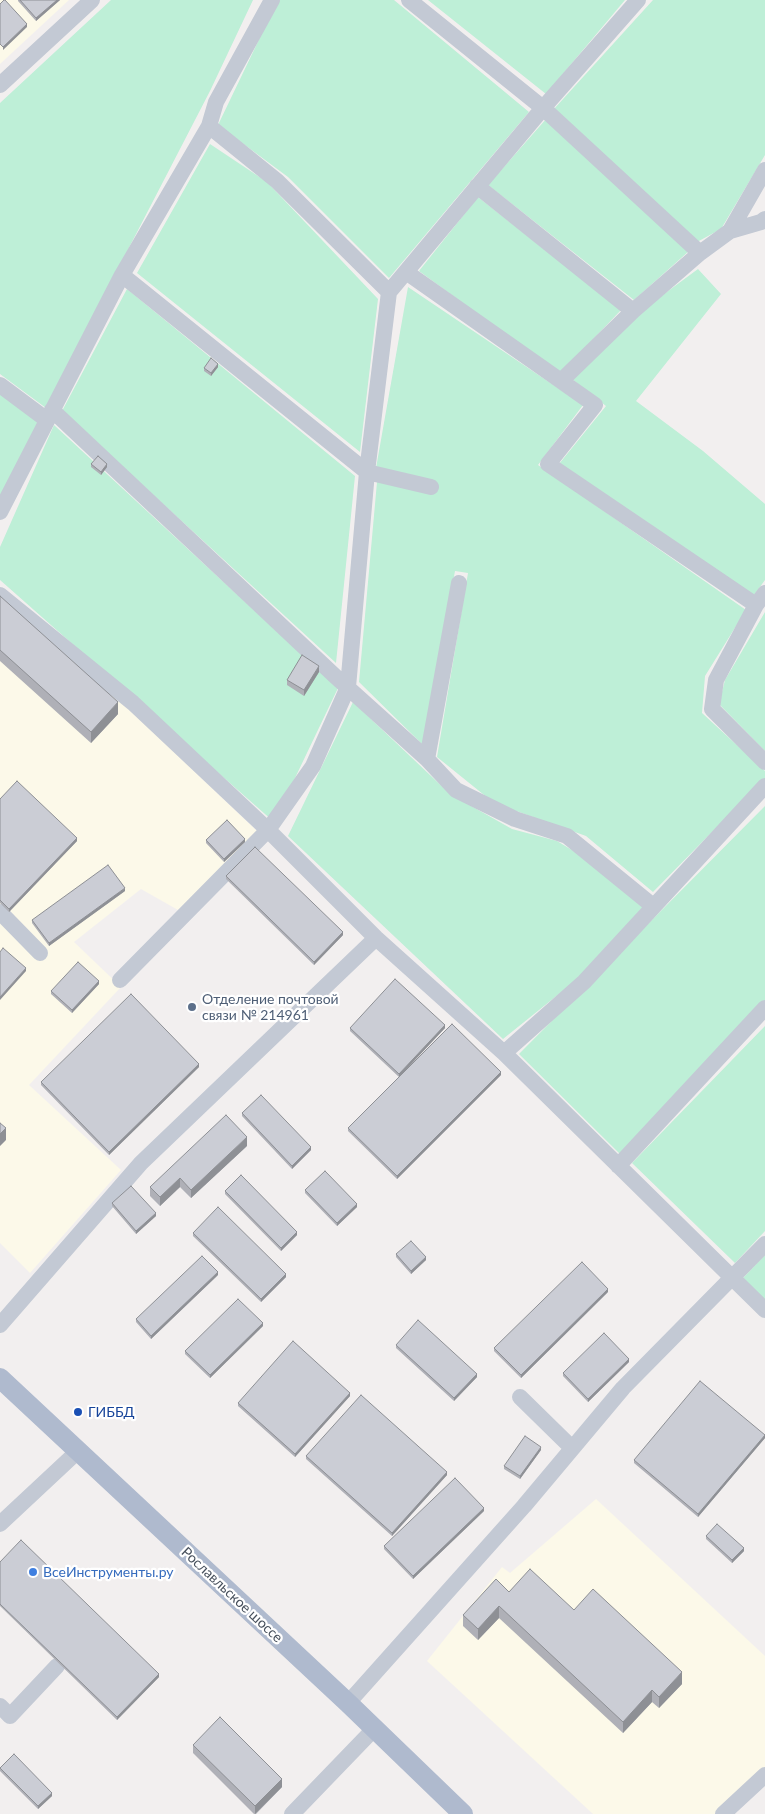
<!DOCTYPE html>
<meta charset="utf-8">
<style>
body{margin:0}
canvas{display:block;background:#f2efef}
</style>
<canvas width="765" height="1814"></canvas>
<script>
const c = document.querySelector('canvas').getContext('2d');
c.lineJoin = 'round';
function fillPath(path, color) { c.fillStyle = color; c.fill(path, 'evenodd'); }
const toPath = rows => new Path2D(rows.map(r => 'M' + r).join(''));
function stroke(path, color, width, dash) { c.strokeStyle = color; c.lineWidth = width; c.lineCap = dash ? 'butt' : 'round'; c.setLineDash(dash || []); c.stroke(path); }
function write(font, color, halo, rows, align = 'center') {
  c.font = font + ' Lato,sans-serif'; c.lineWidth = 4.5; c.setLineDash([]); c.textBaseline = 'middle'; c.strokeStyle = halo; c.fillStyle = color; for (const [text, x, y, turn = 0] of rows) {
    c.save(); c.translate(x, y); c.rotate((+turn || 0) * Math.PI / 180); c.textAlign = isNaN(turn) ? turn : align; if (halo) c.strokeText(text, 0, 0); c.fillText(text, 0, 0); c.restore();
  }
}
const commercial = toPath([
 [0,0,69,0,0,64],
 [0,603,119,700,258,832,178,910,141,889,74,942,121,987,29,1085,121,1170,30,1273,0,1243],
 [596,1499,765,1656,765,1767,717,1814,593,1814,427,1661,502,1567,510,1573]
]);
const green = toPath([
 [111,0,253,0,210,91,46,408,0,374,0,103],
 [278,0,394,0,529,112,389,278,288,177,218,125],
 [428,0,625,0,546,94],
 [653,0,765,0,765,155,721,229,697,242,554,109],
 [547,118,689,251,634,300,488,185],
 [210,144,267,182,378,299,360,452,137,273],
 [478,197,621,310,560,374,419,271],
 [698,269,721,294,636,401,703,451,765,504,765,580,754,595,559,464,606,406,572,379,637,314],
 [408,287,583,405,538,465,746,610,705,676,702,713,765,771,765,778,653,892,586,836,494,803,437,757,468,573,455,571,423,745,359,682,377,482,376,468],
 [127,289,355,476,336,663,62,411],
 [0,390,41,422,0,499],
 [54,425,338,688,274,822,0,580,0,547],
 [765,612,765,751,719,704,725,680],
 [353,702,450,794,512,829,557,841,585,858,643,907,580,977,503,1039,288,836],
 [765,806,765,1001,620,1154,519,1054],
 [765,1026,765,1231,735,1263,632,1163],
 [765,1255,765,1301,742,1279]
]);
const minor = toPath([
 [409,0,543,108,700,253,730,231,765,170],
 [0,85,92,0],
 [477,186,633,311,700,253],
 [730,231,761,222,765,219],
 [406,272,561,381,633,311],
 [122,275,367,472,431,487],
 [389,292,543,108,638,0],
 [561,381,595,405,548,464,756,605],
 [0,385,47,420],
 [52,410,336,677,427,759,456,790,515,819,567,836,653,906],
 [0,512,122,275,209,126,216,102,272,0],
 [765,593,756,605,716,680,712,709,765,762],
 [0,595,133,703,268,830,376,938,504,1053],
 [427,759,459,583],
 [765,786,584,982,504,1053,765,1310],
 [0,912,40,953],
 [120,980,268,830,313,766,348,687,367,472,389,292,277,181,209,126],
 [618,1166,765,1008],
 [0,1325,141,1163,376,938],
 [520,1397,572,1448],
 [0,1524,77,1452],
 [348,1703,524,1506,623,1388,765,1244],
 [0,1706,10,1716,57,1666],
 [292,1814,374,1729],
 [723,1814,765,1775]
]);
const major = toPath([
 [0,1378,348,1703,463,1814]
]);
const wall = toPath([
 [18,0,60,0,36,21,18,1],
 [218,367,211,376,204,371,204,368],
 [91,464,107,467,101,475,91,467],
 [0,596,118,714,91,743,0,661],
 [319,672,304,696,287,685,287,680],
 [0,799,77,841,9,912,0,903],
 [206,840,245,842,224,862,206,843],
 [226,876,343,935,314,965,226,879],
 [125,891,49,946,32,923,32,920],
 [99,984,72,1013,51,994,51,991],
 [350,1028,445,1028,399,1077,350,1031],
 [199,1067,109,1155,41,1085,41,1082],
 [501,1075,397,1179,348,1131,348,1128],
 [242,1113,311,1150,292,1169,242,1116],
 [247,1146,191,1198,180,1187,160,1206,150,1196,150,1187],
 [305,1190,357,1207,337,1226,305,1193],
 [225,1191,297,1235,281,1251,225,1194],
 [112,1203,156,1216,136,1234,112,1206],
 [193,1233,286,1277,261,1302,193,1236],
 [396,1254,426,1260,411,1274,396,1257],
 [218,1275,151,1339,136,1322,136,1319],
 [608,1292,521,1378,494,1351,494,1348],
 [263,1326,210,1378,185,1354,185,1351],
 [396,1345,477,1377,454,1401,396,1348],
 [629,1362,588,1402,563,1376,563,1373],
 [350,1396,295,1457,238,1406,238,1403],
 [765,1438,698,1517,634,1463,634,1460],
 [541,1450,520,1479,504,1469,504,1466],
 [306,1456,447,1475,392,1536,306,1459],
 [484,1511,413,1579,384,1549,384,1546],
 [706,1536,744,1551,732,1563,706,1539],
 [0,1562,159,1677,117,1720,0,1606],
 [509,1592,574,1610,682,1684,659,1708,652,1702,623,1733,499,1618,478,1640,463,1626,463,1615],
 [193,1745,282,1787,256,1814,254,1814,193,1753],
 [0,1767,52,1796,38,1809,0,1771]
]);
const shadedWall = toPath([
 [57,0,60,0,36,21,36,18],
 [27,24,27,27,3,50,3,47],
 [218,364,218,367,211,376,211,373],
 [107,464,107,467,101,475,101,472],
 [319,666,319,672,304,696,304,690],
 [118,702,118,714,91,743,91,732],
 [77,838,77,841,9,912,9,909],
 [245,839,245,842,224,862,224,859],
 [125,888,125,891,49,946,49,943],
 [343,932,343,935,314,965,314,962],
 [26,968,26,971,0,1000,0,997],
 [99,981,99,984,72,1013,72,1010],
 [445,1025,445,1028,399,1077,399,1074],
 [199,1064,199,1067,109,1155,109,1152],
 [501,1072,501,1075,397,1179,397,1176],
 [6,1128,6,1140,0,1146,0,1134],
 [247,1137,247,1146,191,1198,191,1190],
 [311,1147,311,1150,292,1169,292,1166],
 [180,1178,180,1187,160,1206,160,1197],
 [357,1204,357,1207,337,1226,337,1223],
 [156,1213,156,1216,136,1234,136,1231],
 [297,1232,297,1235,281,1251,281,1248],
 [426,1257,426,1260,411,1274,411,1271],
 [218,1272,218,1275,151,1339,151,1336],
 [286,1274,286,1277,261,1302,261,1299],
 [608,1289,608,1292,521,1378,521,1375],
 [263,1323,263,1326,210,1378,210,1375],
 [629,1359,629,1362,588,1402,588,1399],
 [477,1374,477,1377,454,1401,454,1398],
 [350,1393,350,1396,295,1457,295,1454],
 [765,1435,765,1438,698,1517,698,1514],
 [541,1447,541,1450,520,1479,520,1476],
 [447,1472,447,1475,392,1536,392,1533],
 [484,1508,484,1511,413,1579,413,1576],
 [744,1548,744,1551,732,1563,732,1560],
 [499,1606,499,1618,478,1640,478,1629],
 [682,1672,682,1684,659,1708,659,1697],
 [159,1674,159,1677,117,1720,117,1717],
 [652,1690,652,1702,623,1733,623,1722],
 [282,1779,282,1787,255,1814,255,1806],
 [52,1793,52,1796,38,1809,38,1806]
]);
const building = toPath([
 [4,0,5,0,27,24,3,47,0,44,0,4,4,0],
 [20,0,57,0,36,18,20,0],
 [211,358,218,364,211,373,204,368,211,358],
 [98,456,107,464,101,472,91,464,98,456],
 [0,596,118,702,91,732,0,650,0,596],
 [302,655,319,666,304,690,287,680,302,655],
 [17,781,77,838,9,909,0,900,0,799,17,781],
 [227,820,245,839,224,859,206,840,227,820],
 [255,847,343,932,314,962,226,876,255,847],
 [108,865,125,888,49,943,32,920,108,865],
 [3,948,26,968,0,997,0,952,3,948],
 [78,962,99,981,72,1010,51,991,78,962],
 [395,979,445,1025,399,1074,350,1028,395,979],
 [131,994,199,1064,109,1152,41,1082,131,994],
 [452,1024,501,1072,397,1176,348,1128,452,1024],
 [261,1095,311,1147,292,1166,242,1113,261,1095],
 [226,1115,247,1137,191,1190,180,1178,160,1197,150,1187,226,1115],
 [0,1123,6,1128,0,1134,0,1123],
 [325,1171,357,1204,337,1223,305,1190,325,1171],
 [241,1175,297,1232,281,1248,225,1191,241,1175],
 [131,1186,156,1213,136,1231,112,1203,131,1186],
 [218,1207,286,1274,261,1299,193,1233,218,1207],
 [411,1241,426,1257,411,1271,396,1254,411,1241],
 [202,1256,218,1272,151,1336,136,1319,202,1256],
 [582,1262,608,1289,521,1375,494,1348,582,1262],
 [238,1299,263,1323,210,1375,185,1351,238,1299],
 [418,1320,477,1374,454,1398,396,1345,418,1320],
 [604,1333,629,1359,588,1399,563,1373,604,1333],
 [293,1341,350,1393,295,1454,238,1403,293,1341],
 [700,1381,765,1435,698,1514,634,1460,700,1381],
 [361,1395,447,1472,392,1533,306,1456,361,1395],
 [525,1436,541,1447,520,1476,504,1466,525,1436],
 [455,1478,484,1508,413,1576,384,1546,455,1478],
 [717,1524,744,1548,732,1560,706,1536,717,1524],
 [21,1540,159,1674,117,1717,0,1604,0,1562,21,1540],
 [530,1569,574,1610,593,1589,682,1672,659,1697,652,1690,623,1722,499,1606,478,1629,463,1615,496,1579,509,1592,530,1569],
 [220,1717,282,1779,255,1806,193,1745,220,1717],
 [14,1754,52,1793,38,1806,0,1768,14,1754]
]);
const markers = [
 [192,1007,5,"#5c6f8a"],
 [78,1412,5,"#1a4fb4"],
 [33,1572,5,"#3f7fe0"]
];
const serviceNames = [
 ["Отделение почтовой",202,999],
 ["связи № 214961",202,1015]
];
const transitNames = [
 ["ГИББД",88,1412]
];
const shopNames = [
 ["ВсеИнструменты.ру",43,1572]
];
const streetNames = [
 ["Рославльское шоссе",232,1595,43]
];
fillPath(commercial, '#fcf9e9');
fillPath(green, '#beefd7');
stroke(minor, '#c3c9d4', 16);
stroke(major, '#afbace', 20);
fillPath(wall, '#afb0b7');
fillPath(shadedWall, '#8e9095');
fillPath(building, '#cbcdd5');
stroke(building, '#8e9095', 1);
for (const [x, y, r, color] of markers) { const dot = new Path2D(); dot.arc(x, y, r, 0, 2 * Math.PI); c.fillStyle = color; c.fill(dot); stroke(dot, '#fff', 2); }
write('14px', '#4e5e75', '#fff', serviceNames, 'left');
write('14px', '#164399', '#fff', transitNames, 'left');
write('14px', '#366cbe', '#fff', shopNames, 'left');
write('14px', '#47505c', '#fff', streetNames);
</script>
